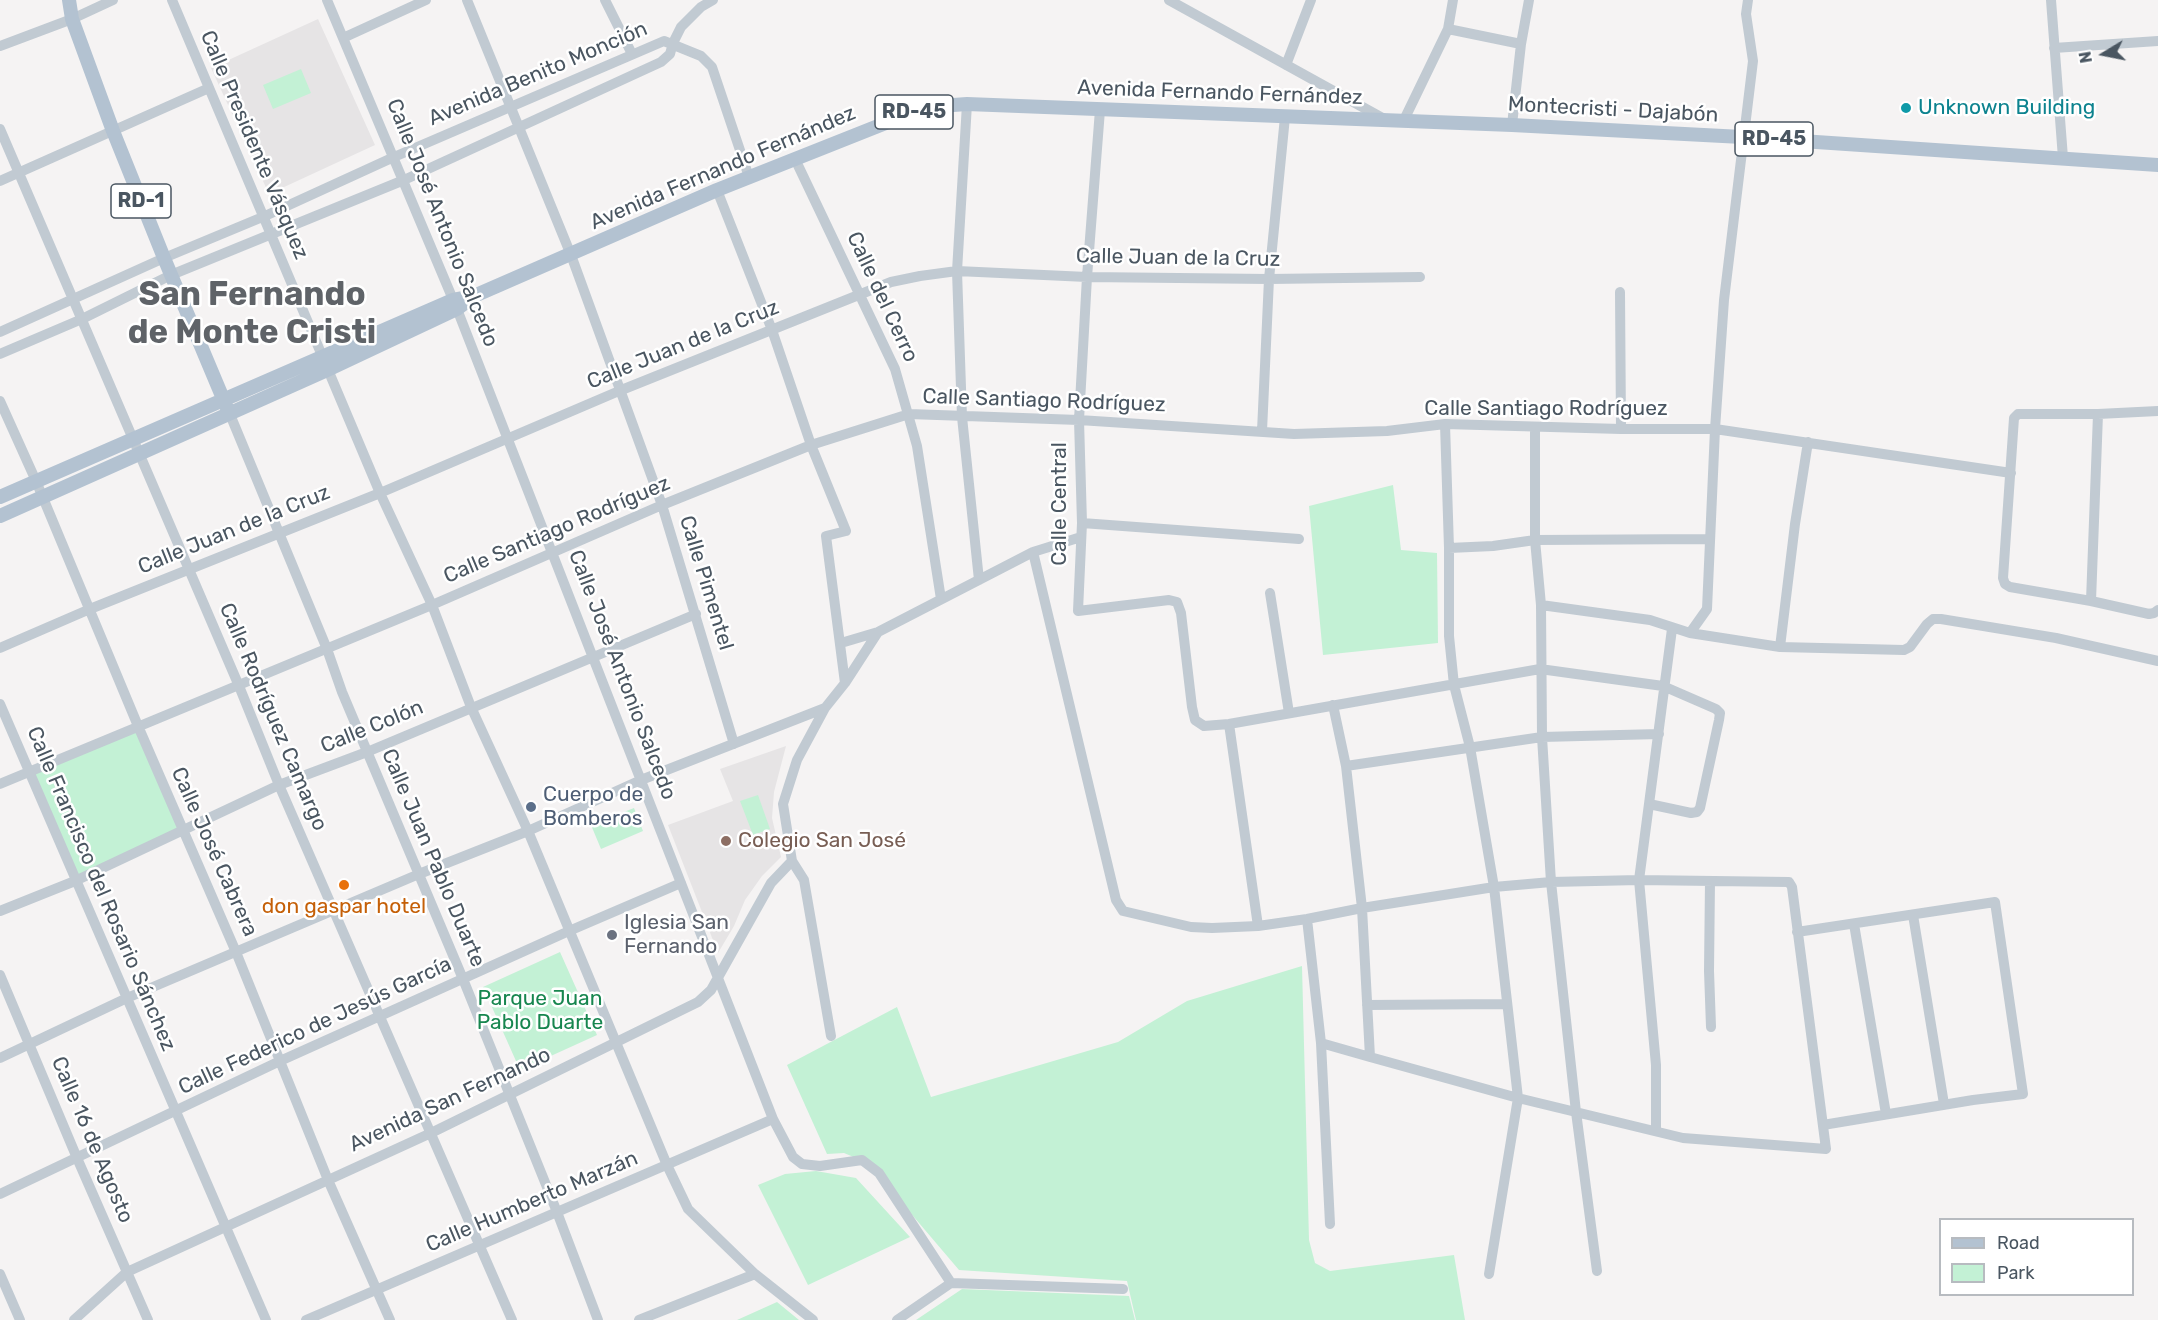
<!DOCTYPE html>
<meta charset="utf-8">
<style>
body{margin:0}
#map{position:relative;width:2158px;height:1320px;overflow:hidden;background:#f5f3f3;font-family:Rubik,sans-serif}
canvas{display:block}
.legend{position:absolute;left:1939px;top:1218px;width:195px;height:78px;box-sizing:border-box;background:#fff;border:2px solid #b7bbc0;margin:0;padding:8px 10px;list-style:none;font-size:18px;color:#4a5661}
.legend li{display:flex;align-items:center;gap:12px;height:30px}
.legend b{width:30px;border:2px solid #b7bbc0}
.north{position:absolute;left:2074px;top:24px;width:60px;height:60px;-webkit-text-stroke:4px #fff;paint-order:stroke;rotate:260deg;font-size:16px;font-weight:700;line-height:24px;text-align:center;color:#4a5661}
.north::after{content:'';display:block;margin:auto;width:21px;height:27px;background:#4a5661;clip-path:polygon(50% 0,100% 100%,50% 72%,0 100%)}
</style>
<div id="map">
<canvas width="2158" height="1320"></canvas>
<ul class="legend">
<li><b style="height:8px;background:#b3c2d1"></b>Road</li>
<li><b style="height:16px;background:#c3f1d5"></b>Park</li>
</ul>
<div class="north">N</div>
</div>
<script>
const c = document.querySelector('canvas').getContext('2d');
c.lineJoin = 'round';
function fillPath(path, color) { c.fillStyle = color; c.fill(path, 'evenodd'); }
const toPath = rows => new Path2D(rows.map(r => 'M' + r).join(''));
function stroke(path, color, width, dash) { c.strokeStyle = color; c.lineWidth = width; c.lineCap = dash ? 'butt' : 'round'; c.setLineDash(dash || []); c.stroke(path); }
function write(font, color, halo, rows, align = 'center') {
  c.font = font + ' Rubik,sans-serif'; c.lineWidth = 5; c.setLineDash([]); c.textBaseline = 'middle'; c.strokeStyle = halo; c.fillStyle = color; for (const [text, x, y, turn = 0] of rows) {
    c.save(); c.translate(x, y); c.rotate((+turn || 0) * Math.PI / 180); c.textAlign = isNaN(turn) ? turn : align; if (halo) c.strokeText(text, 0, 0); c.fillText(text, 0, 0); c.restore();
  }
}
const education = toPath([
 [318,19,375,145,269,194,211,68],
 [786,746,774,792,772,818,781,857,762,876,745,900,734,926,718,953,668,825,733,801,720,769]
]);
const green = toPath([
 [301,69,311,93,273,109,263,85],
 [1393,485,1401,550,1437,553,1438,643,1323,655,1309,506],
 [138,726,182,829,75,881,29,772],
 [758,795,770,829,753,835,740,801],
 [634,808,643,831,601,849,591,825],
 [560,952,597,1035,520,1070,483,987],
 [1302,966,1309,1240,1315,1263,1330,1271,1454,1255,1465,1320,1136,1320,1127,1281,959,1270,868,1163,844,1153,827,1154,787,1065,897,1007,931,1097,1118,1042,1187,1001],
 [816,1171,856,1178,910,1237,808,1285,758,1185,785,1174],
 [962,1289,1129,1296,1135,1320,916,1320],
 [777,1302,799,1320,737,1320]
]);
const minor = toPath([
 [172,0,380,493,432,605,471,707,528,831,667,1165,688,1209,755,1274,813,1320],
 [327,0,457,309,773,1119,793,1157,802,1164,820,1166,862,1160,879,1173,951,1283],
 [467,0,571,255,662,505,734,744],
 [605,0,632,54],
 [1169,0,1386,120],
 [2051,0,2063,158],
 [1448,29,1521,44],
 [343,38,426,0],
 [0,46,72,19,113,0],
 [2054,48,2158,41],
 [1286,65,1311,0],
 [967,104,957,271,962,417,979,580],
 [1100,110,1087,277,1079,420,1082,523,1078,611,1169,600,1177,602,1181,613,1192,707,1195,720,1204,726,1229,724,1540,669,1663,686,1716,709,1720,713,1719,720,1700,808,1697,812,1691,813,1649,804],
 [1403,122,1448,29,1453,0],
 [1512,125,1521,44,1529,0],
 [0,129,239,686,279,785,512,1320],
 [795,159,895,369,917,446,941,599],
 [0,181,209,88],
 [717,190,772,330,811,445,846,531,826,536,845,683],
 [1620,292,1621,429],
 [0,332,164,258,265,216,394,157,664,41,701,56,712,67,749,177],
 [0,354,82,319,171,275,404,180,661,62,670,54,673,43,681,27,701,7,713,0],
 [0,401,36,481,138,726,236,952,328,1180,390,1320],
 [2158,411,2098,414,2018,414,2014,418,2003,578,2005,584,2010,587,2091,601,2149,614,2154,613,2158,610],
 [229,412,327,649,342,692,463,979,557,1212,598,1320],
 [1445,424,1449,548,1449,636,1454,685,1470,747,1494,887,1518,1098,1489,1274],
 [1535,427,1535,540,1541,605,1542,737,1551,882,1576,1112,1597,1271],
 [1262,431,1269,279,1285,117],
 [1082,523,1299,539],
 [1449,548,1493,546,1535,540,1710,539],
 [1033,552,1116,900,1123,911,1191,927,1212,928,1258,926,1307,919,1362,908,1494,887,1551,882,1639,880,1789,882,1792,887,1826,1149,1683,1138,1518,1098,1370,1057,1362,908,1346,766,1333,705],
 [1270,593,1289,713],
 [2091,601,2098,414],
 [1541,605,1650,620,1690,633,1780,647,1904,650,1910,647,1927,624,1933,619,1941,619,2056,638,2158,661],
 [1690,633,1707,609,1715,429,1724,300,1753,61,1746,14,1748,0],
 [841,643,878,632,1033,552,1081,537],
 [1780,647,1795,524,1808,442],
 [0,648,90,609,380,493,619,391,891,282,920,276,957,271,1087,277,1269,279,1420,277],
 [0,704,266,1320],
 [1229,724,1258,926],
 [1346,766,1542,737,1659,734],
 [0,784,432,605,662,505,811,445,909,414,1079,420,1294,434,1387,431,1445,424,1621,429,1715,429,2011,473],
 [1710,881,1709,971,1711,1027],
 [0,911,75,881,279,785,367,752,696,614],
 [1913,915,1944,1104],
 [1307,919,1321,1043,1370,1057],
 [1854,924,1886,1114],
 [1797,932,1995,902,2023,1094,1973,1100,1823,1125],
 [0,975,77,1158,148,1320],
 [1367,1005,1507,1004],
 [831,1036,804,880,792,861,783,804,797,760,825,708,845,683,878,632],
 [1321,1043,1330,1224],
 [0,1058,127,998,419,874,528,831,641,780,825,708],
 [1656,1131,1656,1065,1639,880,1672,629],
 [0,1194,280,1061,569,931,681,883],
 [0,1274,20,1320],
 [74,1320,127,1272,431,1133,698,1002,711,990,771,883,792,861],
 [306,1320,773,1119],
 [639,1320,755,1274],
 [897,1320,951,1283,1123,1289]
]);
const major = toPath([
 [69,0,72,19,113,131,164,258,227,408],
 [0,497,453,300,474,296,717,190,926,107,967,104,1512,125,1742,137,2158,165],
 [0,516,327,370,457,309,473,297]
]);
const markers = [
 [1906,108,6,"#0f9aa8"],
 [531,807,6,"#5c6f8a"],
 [726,841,6,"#8d6e63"],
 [344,885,6,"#e8710a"],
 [612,935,6,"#6b7280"]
];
const shields = [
 [914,112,78],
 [1774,139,78],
 [141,201,60]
];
const shieldNames = [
 ["RD-45",914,112],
 ["RD-45",1774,139],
 ["RD-1",141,201]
];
const streetNames = [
 ["Avenida Benito Monción",538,74,-23],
 ["Avenida Fernando Fernández",1220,93,2],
 ["Montecristi - Dajabón",1613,110,3],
 ["Calle Presidente Vásquez",254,145,67],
 ["Avenida Fernando Fernández",723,168,-23],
 ["Calle José Antonio Salcedo",442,223,68],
 ["Calle Juan de la Cruz",1178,258,1],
 ["Calle del Cerro",882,297,65],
 ["Calle Juan de la Cruz",683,345,-22],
 ["Calle Santiago Rodríguez",1044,401,2],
 ["Calle Santiago Rodríguez",1546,409],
 ["Calle Central",1060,504,-90],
 ["Calle Juan de la Cruz",234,530,-22],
 ["Calle Santiago Rodríguez",557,530,-23],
 ["Calle Pimentel",706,583,73],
 ["Calle José Antonio Salcedo",622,675,69],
 ["Calle Rodríguez Camargo",273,717,67],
 ["Calle Colón",372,727,-22],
 ["Calle José Cabrera",214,852,66],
 ["Calle Juan Pablo Duarte",433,858,67],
 ["Calle Francisco del Rosario Sánchez",101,889,67],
 ["Calle Federico de Jesús García",315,1026,-25],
 ["Avenida San Fernando",450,1100,-25],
 ["Calle 16 de Agosto",92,1140,67],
 ["Calle Humberto Marzán",532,1202,-23]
];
const cultureNames = [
 ["Unknown Building",1918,108]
];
const serviceNames = [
 ["Cuerpo de",543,795],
 ["Bomberos",543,819]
];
const educationNames = [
 ["Colegio San José",738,841]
];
const foodNames = [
 ["don gaspar hotel",344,907]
];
const worshipNames = [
 ["Iglesia San",624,923],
 ["Fernando",624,947]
];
const parkNames = [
 ["Parque Juan",540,999],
 ["Pablo Duarte",540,1023]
];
const townNames = [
 ["San Fernando",252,295],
 ["de Monte Cristi",252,333]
];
fillPath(education, '#e6e4e5');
fillPath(green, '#c3f1d5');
stroke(minor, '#c1cad2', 10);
stroke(major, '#b3c2d1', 14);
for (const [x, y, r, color] of markers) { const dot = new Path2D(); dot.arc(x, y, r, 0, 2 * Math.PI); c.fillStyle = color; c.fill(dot); stroke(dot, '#fff', 2); }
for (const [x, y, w] of shields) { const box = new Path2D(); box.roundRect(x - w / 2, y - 17, w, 34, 4.5); c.fillStyle = '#fff'; c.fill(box); stroke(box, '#4a5661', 1.5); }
write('bold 20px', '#4a5661', null, shieldNames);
write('21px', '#4a5661', '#fff', streetNames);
write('21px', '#0d838f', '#fff', cultureNames, 'left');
write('21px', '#4e5e75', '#fff', serviceNames, 'left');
write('21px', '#785e54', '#fff', educationNames, 'left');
write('21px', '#c56008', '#fff', foodNames);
write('21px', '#5b616d', '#fff', worshipNames, 'left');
write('21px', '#17864f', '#fff', parkNames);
write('bold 33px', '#5f6368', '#fff', townNames);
</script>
